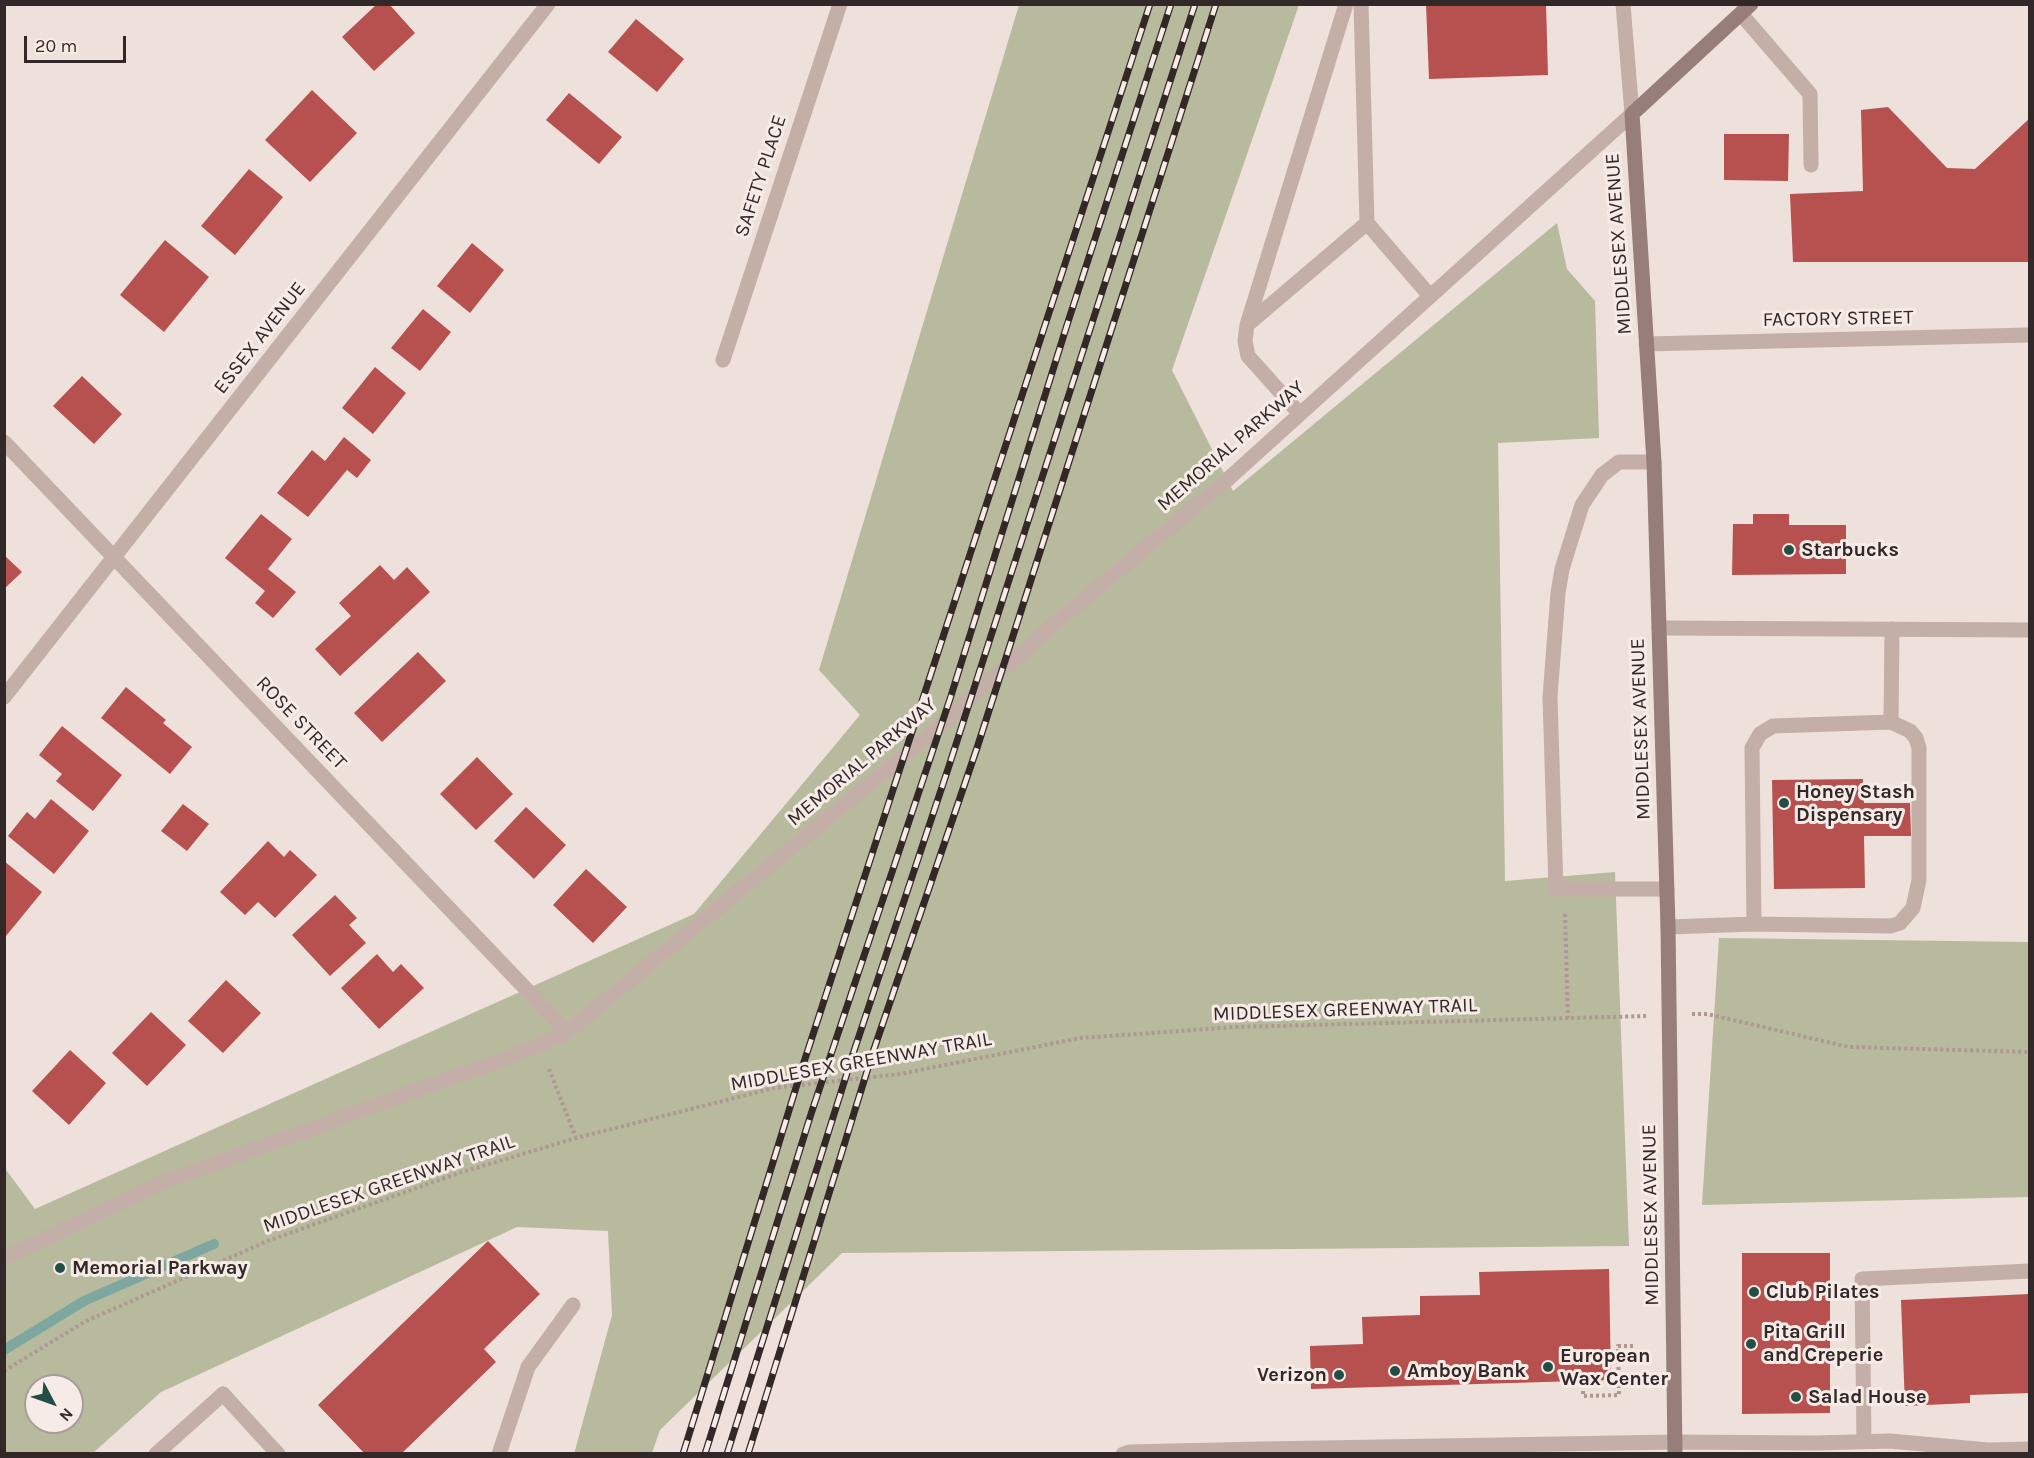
<!DOCTYPE html>
<style>
body{margin:0}
#map{position:relative;width:2034px;height:1458px;overflow:hidden;background:#eee0da;font-family:Karla,sans-serif}
canvas{display:block}
.frame{position:absolute;inset:0;border:6px solid #322827;pointer-events:none}
.north{position:absolute;left:24px;top:1374px;width:60px;height:60px;box-sizing:border-box;background:#f6ebe6;border:2px solid #a89d9a;border-radius:50%;rotate:131deg;font-size:16px;font-weight:700;line-height:24px;text-align:center;color:#322827}
.north::after{content:'';display:block;margin:auto;width:21px;height:27px;background:#224e46;clip-path:polygon(50% 0,100% 100%,50% 72%,0 100%)}
.scale{position:absolute;left:24px;top:36px;width:102px;height:27px;box-sizing:border-box;border:3px solid #322827;border-top:0;padding-left:8px;font-size:18px;line-height:21px;white-space:nowrap;color:#322827;-webkit-text-stroke:4px #f6ebe6;paint-order:stroke}
</style>
<div id="map">
<canvas width="2034" height="1458"></canvas>
<div class="frame"></div>
<div class="north">N</div>
<div class="scale">20 m</div>
</div>
<script>
const c = document.querySelector('canvas').getContext('2d');
c.lineJoin = 'round';
function fillPath(path, color) { c.fillStyle = color; c.fill(path, 'evenodd'); }
const toPath = rows => new Path2D(rows.map(r => 'M' + r).join(''));
function stroke(path, color, width, dash) { c.strokeStyle = color; c.lineWidth = width; c.lineCap = dash ? 'butt' : 'round'; c.setLineDash(dash || []); c.stroke(path); }
function write(font, color, halo, rows, align = 'center') {
  c.font = font + ' Karla,sans-serif'; c.lineWidth = 6; c.setLineDash([]); c.textBaseline = 'middle'; c.strokeStyle = halo; c.fillStyle = color; for (const [text, x, y, turn = 0] of rows) {
    c.save(); c.translate(x, y); c.rotate((+turn || 0) * Math.PI / 180); c.textAlign = isNaN(turn) ? turn : align; if (halo) c.strokeText(text, 0, 0); c.fillText(text, 0, 0); c.restore();
  }
}
const green = toPath([
 [1019,5,1299,5,1172,370,1233,491,1557,223,1567,269,1595,301,1599,438,1498,443,1505,881,1615,872,1629,1246,842,1253,660,1430,652,1453,574,1454,612,1315,608,1231,517,1227,161,1392,93,1453,5,1454,4,1167,35,1209,694,914,860,715,819,670],
 [36,1386,72,1386,72,1422,36,1422],
 [1719,938,2029,942,2029,1197,1702,1205]
]);
const stream = toPath([
 [4,1350,84,1301,214,1244]
]);
const building = toPath([
 [377,4,389,4,415,33,374,71,342,37],
 [1426,4,1546,4,1548,75,1429,79],
 [636,19,684,59,657,92,608,52],
 [312,90,357,133,310,182,265,140],
 [569,93,622,137,599,164,546,120],
 [1888,107,1947,168,1975,169,2030,118,2030,262,1793,262,1790,194,1863,191,1861,110],
 [1724,134,1789,134,1788,181,1724,180],
 [249,169,283,197,235,255,201,226],
 [165,240,209,277,164,332,120,295],
 [472,243,504,270,470,313,437,286],
 [423,309,451,332,420,371,391,348],
 [375,367,406,393,373,434,342,408],
 [82,376,122,414,94,444,53,406],
 [344,437,371,460,357,478,347,470,308,517,277,493,312,450,325,461],
 [261,514,292,539,268,569,296,592,273,618,255,603,265,591,225,558],
 [1753,514,1789,514,1789,525,1846,525,1846,574,1732,575,1733,524,1753,524],
 [4,555,22,572,4,589],
 [380,565,394,580,407,567,430,592,340,676,315,649,351,616,339,603],
 [418,652,446,681,382,742,354,713],
 [126,687,166,720,163,723,192,747,170,774,101,718],
 [62,726,122,775,93,811,56,781,62,774,39,755],
 [477,757,513,794,476,830,440,794],
 [1863,779,1864,803,1910,803,1911,836,1864,836,1865,888,1774,889,1772,780],
 [51,799,89,831,54,874,8,836,27,812,35,819],
 [183,804,209,824,187,851,161,831],
 [526,807,566,845,534,879,494,841],
 [268,841,284,857,290,850,317,875,275,918,258,902,245,915,220,892],
 [4,861,42,892,6,936,4,934],
 [586,869,627,907,593,943,553,905],
 [335,895,357,918,349,925,366,943,330,976,292,935],
 [377,954,393,972,401,964,424,988,379,1029,341,988],
 [226,980,261,1013,223,1053,188,1021],
 [151,1012,186,1045,147,1086,112,1053],
 [70,1050,106,1083,69,1125,32,1091],
 [488,1241,540,1294,484,1349,496,1362,401,1454,365,1454,318,1405],
 [1742,1253,1830,1253,1830,1413,1742,1414],
 [1609,1269,1611,1380,1311,1389,1310,1346,1363,1344,1362,1317,1420,1315,1420,1296,1480,1295,1479,1272],
 [2030,1294,2030,1393,1970,1395,1970,1403,1905,1406,1901,1300]
]);
const path = toPath([
 [1565,914,1568,1018],
 [1692,1014,1707,1014,1849,1047,2030,1052],
 [549,1069,576,1138],
 [4,1371,86,1321,270,1240,459,1173,576,1138,774,1088,900,1074,1080,1038,1236,1027,1646,1016],
 [1583,1391,1583,1396,1619,1395,1618,1346,1635,1346]
]);
const service = toPath([
 [1741,14,1810,94,1811,165],
 [1367,223,1430,296],
 [1247,325,1367,223,1361,4],
 [1300,414,1248,356,1245,341,1247,325,1346,4],
 [1654,462,1619,462,1602,475,1582,505,1562,569,1558,593,1550,697,1556,889,1667,889],
 [1891,722,1892,629],
 [1668,927,1754,924,1891,926,1900,923,1913,908,1919,880,1919,748,1916,738,1910,731,1891,722,1773,726,1760,734,1752,748,1754,924],
 [4,1258,159,1184,539,1046,567,1032],
 [223,1394,278,1454],
 [1864,1442,1862,1279,2030,1271],
 [499,1454,528,1367,573,1305],
 [1123,1454,1129,1452,1262,1449,1675,1442,1815,1443,1890,1441,1988,1450,2030,1449]
]);
const minor = toPath([
 [1646,344,2030,335],
 [723,360,840,4],
 [4,442,567,1032,928,736,1060,619,1227,480,1632,114],
 [1659,628,2030,630],
 [156,1454,223,1394]
]);
const tertiary = toPath([
 [1623,4,1632,114],
 [4,697,548,4]
]);
const secondary = toPath([
 [1675,1454,1668,927,1654,462,1632,114,1751,4]
]);
const rail = toPath([
 [683,1454,803,1065,1150,4],
 [705,1454,811,1114,950,699,1067,325,1171,4],
 [727,1454,853,1054,948,769,1195,4],
 [748,1454,873,1052,977,748,1216,4]
]);
const markers = [
 [1789,550,6,"#224e46"],
 [1784,803,6,"#224e46"],
 [60,1268,6,"#224e46"],
 [1754,1292,6,"#224e46"],
 [1751,1344,6,"#224e46"],
 [1548,1367,6,"#224e46"],
 [1395,1371,6,"#224e46"],
 [1339,1375,6,"#224e46"],
 [1796,1397,6,"#224e46"]
];
const streetNames = [
 ["SAFETY PLACE",761,176,-72],
 ["MIDDLESEX AVENUE",1619,244,-94],
 ["FACTORY STREET",1838,319,-1],
 ["ESSEX AVENUE",260,338,-52],
 ["MEMORIAL PARKWAY",1231,446,-41],
 ["ROSE STREET",301,723,46],
 ["MIDDLESEX AVENUE",1641,729,-92],
 ["MEMORIAL PARKWAY",862,762,-40],
 ["MIDDLESEX GREENWAY TRAIL",1345,1010,-2],
 ["MIDDLESEX GREENWAY TRAIL",861,1062,-10],
 ["MIDDLESEX GREENWAY TRAIL",389,1184,-19],
 ["MIDDLESEX AVENUE",1651,1215,-91]
];
const poiNames = [
 ["Starbucks",1801,550],
 ["Honey Stash",1796,792],
 ["Dispensary",1796,815],
 ["Memorial Parkway",72,1268],
 ["Club Pilates",1766,1292],
 ["Pita Grill",1763,1332],
 ["and Creperie",1763,1355],
 ["European",1560,1356],
 ["Wax Center",1560,1379],
 ["Amboy Bank",1407,1371],
 ["Verizon",1327,1375,"right"],
 ["Salad House",1808,1397]
];
fillPath(green, '#b7ba9d');
stroke(stream, '#7da79f', 10);
fillPath(building, '#b65150');
stroke(path, '#af9893', 4, [3, 3]);
stroke(service, '#c4aea8', 15);
stroke(minor, '#c4aea8', 15);
stroke(tertiary, '#c4aea8', 15);
stroke(secondary, '#977e7a', 15);
stroke(rail, '#322827', 7);
stroke(rail, '#f6ebe6', 4.5, [14]);
for (const [x, y, r, color] of markers) { const dot = new Path2D(); dot.arc(x, y, r, 0, 2 * Math.PI); c.fillStyle = color; c.fill(dot); stroke(dot, '#f6ebe6', 2); }
write('20px', '#322827', '#f6ebe6', streetNames);
write('bold 20px', '#322827', '#f6ebe6', poiNames, 'left');
</script>
